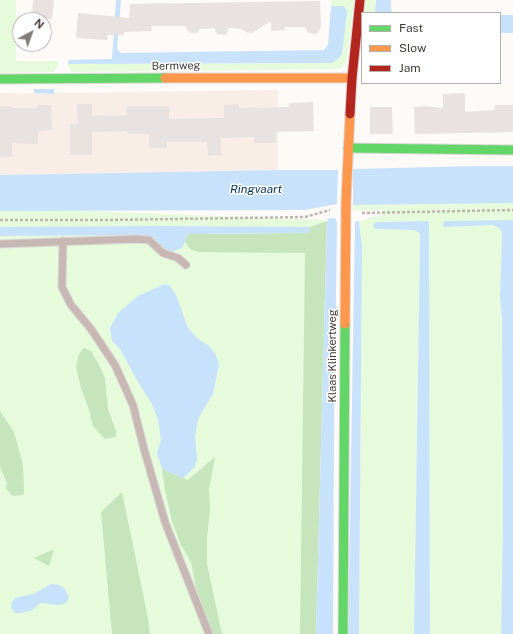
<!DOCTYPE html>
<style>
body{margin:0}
#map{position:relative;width:513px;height:634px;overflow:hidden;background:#fdfaf8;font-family:"Public Sans",sans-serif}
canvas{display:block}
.legend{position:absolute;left:361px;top:12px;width:140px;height:72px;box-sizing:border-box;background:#fff;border:1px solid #b3afae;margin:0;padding:5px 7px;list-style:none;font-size:12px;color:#423834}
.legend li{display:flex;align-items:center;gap:8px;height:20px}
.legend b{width:20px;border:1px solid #b3afae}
.north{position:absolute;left:12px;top:12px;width:40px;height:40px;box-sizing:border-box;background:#fff;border:1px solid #b3afae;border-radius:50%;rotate:41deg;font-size:11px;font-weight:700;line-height:16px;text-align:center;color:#423834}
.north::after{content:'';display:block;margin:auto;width:14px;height:18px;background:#837c79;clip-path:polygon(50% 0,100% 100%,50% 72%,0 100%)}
</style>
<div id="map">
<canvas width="513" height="634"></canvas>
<ul class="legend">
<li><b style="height:5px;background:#63d668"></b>Fast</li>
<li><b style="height:5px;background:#ff974d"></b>Slow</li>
<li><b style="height:5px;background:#b3261e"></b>Jam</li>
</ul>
<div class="north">N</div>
</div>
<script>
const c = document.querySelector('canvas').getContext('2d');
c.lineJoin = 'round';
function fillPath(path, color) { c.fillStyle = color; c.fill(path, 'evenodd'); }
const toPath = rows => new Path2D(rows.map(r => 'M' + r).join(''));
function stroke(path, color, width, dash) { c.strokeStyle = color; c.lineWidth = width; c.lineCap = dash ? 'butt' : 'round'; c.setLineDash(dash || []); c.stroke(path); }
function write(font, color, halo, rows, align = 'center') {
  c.font = font + ' "Public Sans",sans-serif'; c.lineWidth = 3; c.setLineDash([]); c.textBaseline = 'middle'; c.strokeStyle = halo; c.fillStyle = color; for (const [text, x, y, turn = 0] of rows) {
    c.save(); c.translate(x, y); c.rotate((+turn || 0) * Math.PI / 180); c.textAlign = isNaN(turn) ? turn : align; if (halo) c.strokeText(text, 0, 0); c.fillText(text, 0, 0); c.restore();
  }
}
const built = toPath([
 [278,90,278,170,0,175,0,93,54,94,54,93]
]);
const green = toPath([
 [0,0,16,0,16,61,58,61,58,66,54,72,0,73],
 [331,0,354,0,347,61,340,69,72,72,68,66,68,64,332,63,344,6,331,6],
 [365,0,376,0,375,13,364,13],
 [513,203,513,220,445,221,445,227,493,225,499,227,502,232,500,295,502,321,503,520,501,634,430,634,429,221,376,222,375,229,415,230,420,234,414,634,359,634,362,245,359,222,371,217,382,216,382,210,353,210,353,205],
 [0,208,326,220,312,634,0,634]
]);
const forest = toPath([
 [327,221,316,634,300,634,305,253,198,252,190,249,185,242,188,234,309,233,310,227],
 [84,348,91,351,98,363,105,378,108,409,116,431,116,437,105,439,93,426,89,410,81,388,76,367,79,354],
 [0,411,14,432,23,465,24,494,22,495,13,496,6,489,7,483,0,467],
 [215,457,209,489,210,510,207,538,207,564,222,634,207,634,203,610,196,588,191,562,181,545,172,521,165,490,162,469,188,480],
 [122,492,148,618,150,634,112,634,101,512],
 [54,549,49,566,34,558]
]);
const water = toPath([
 [116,0,121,0,117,49,121,53,324,50,328,45,331,6,344,6,347,11,342,54,339,58,332,63,321,63,68,64,69,60,112,59],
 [376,0,391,0,391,10,393,13,375,13],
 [500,15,513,15,513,33,500,33],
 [34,89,54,89,54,94,34,93],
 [473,166,513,166,513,203,353,205,353,169],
 [278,170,338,170,337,204,305,210,0,211,0,175],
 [329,218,335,218,337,222,334,432,333,634,316,634,327,221],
 [513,220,513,634,501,634,503,520,502,321,500,295,502,232,499,228,493,225,445,227,442,224,445,221],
 [357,221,359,222,362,245,359,634,348,634,355,222],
 [429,221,430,634,414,634,420,234,415,230,375,229,373,225,376,222],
 [156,226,310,227,310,233,188,234,185,242,182,248,174,251,169,251,162,248,150,237,144,235,0,236,0,227],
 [165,284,170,286,176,295,188,328,198,339,208,345,215,353,219,364,213,394,199,417,197,424,195,436,197,460,194,468,183,478,162,469,157,453,161,439,158,420,152,404,138,382,120,349,112,341,110,328,118,313,138,296],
 [51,584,59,585,65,589,69,598,66,603,59,605,41,603,32,610,22,613,15,613,11,608,12,602,15,598,33,594]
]);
const building = toPath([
 [33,0,54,0,52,19,32,17],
 [320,1,321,27,317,34,308,33,305,27,285,27,285,30,271,31,271,21,252,33,248,33,241,29,229,28,226,35,217,34,214,28,200,29,197,33,192,33,189,32,185,26,151,26,152,31,124,32,124,35,107,35,107,40,76,38,78,13,129,18,130,4],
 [465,93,465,112,495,110,495,105,513,105,513,132,415,134,414,107,425,106,443,108,443,94],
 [313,102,314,131,276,132,276,143,254,143,254,137,221,138,221,155,208,156,207,142,167,142,167,148,149,148,149,134,127,134,127,131,92,132,92,155,70,155,70,124,78,124,77,104,92,104,92,116,127,115,127,106,169,106,169,119,224,118,224,105,239,104,239,108,289,107,289,103],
 [37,105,51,105,52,130,38,131,38,144,12,143,12,157,0,157,0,106,11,106,11,108,37,108],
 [370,107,392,107,393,134,370,134]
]);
const path = toPath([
 [362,213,513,210],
 [0,220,109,220,305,217,330,210]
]);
const lane = toPath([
 [63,241,62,287,71,305,91,329,115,365,133,405,144,449,165,522,209,634],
 [0,244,136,239,149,240,163,253,178,258,186,265]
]);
const fast = toPath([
 [0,79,165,78],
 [348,148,513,150],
 [343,634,345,324]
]);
const slow = toPath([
 [165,78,352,78],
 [345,324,346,201,350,114]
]);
const jam = toPath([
 [350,114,352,78,360,0]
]);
const streetNames = [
 ["Bermweg",176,66,-1],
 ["Klaas Klinkertweg",333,356,-90]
];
const waterNames = [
 ["Ringvaart",256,189]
];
fillPath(built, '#f9ede7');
fillPath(green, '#e5fbdc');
fillPath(forest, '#c7e5bd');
fillPath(water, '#c8e2fc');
fillPath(building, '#e8e2e0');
stroke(lane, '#dbd7d6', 9);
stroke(fast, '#dbd7d6', 11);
stroke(slow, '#dbd7d6', 11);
stroke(jam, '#dbd7d6', 11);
stroke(path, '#c0b4b1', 2.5, [3, 2]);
stroke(lane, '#c7b8b3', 7);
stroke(fast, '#63d668', 9);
stroke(slow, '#ff974d', 9);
stroke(jam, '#b3261e', 9);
write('11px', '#423834', '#fff', streetNames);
write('italic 12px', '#013159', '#fff', waterNames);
</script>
